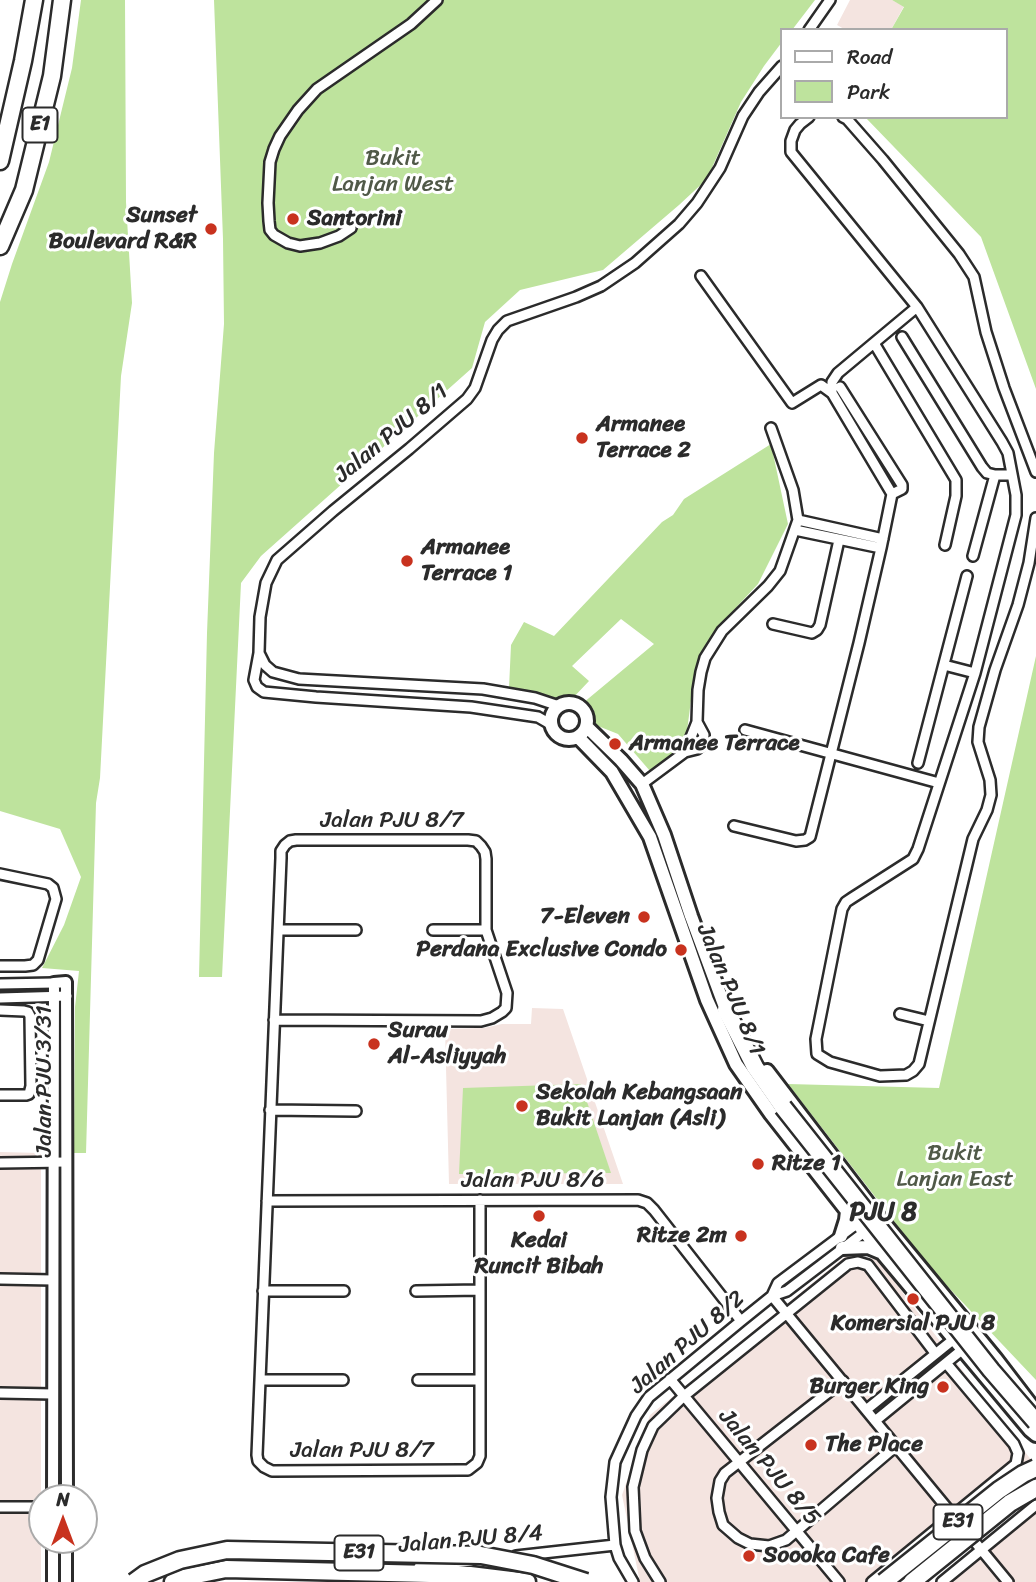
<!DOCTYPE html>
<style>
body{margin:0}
#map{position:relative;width:1036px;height:1582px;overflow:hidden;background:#fff;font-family:Sriracha,sans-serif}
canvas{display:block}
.legend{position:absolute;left:780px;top:28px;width:228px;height:91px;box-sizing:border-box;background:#fff;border:2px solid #aaa;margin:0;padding:9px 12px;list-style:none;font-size:21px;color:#2b2b2b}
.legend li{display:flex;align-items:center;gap:14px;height:35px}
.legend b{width:35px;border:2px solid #aaa}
.north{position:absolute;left:28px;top:1484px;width:70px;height:70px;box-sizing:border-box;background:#fff;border:2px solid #aaa;border-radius:50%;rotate:0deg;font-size:19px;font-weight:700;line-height:28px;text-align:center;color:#2b2b2b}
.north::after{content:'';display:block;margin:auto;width:24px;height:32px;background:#c8321e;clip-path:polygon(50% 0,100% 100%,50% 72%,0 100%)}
</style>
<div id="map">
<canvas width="1036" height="1582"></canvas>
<ul class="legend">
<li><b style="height:9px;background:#fff"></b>Road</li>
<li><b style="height:19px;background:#bee39d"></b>Park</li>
</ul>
<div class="north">N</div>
</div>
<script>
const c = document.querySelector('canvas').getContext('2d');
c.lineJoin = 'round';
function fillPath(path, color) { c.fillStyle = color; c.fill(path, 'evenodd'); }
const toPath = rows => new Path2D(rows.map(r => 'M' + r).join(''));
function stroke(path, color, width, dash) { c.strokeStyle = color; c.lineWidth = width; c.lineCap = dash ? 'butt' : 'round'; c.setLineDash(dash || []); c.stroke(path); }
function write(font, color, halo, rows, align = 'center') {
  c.font = font + ' Sriracha,sans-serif'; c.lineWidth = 6; c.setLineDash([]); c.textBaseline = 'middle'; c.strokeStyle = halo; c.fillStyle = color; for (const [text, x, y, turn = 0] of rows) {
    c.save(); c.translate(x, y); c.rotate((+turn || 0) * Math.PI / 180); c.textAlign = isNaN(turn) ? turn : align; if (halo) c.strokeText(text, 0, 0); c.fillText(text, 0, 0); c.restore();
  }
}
const built = toPath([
 [850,0,892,0,904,6,891,30,846,30,837,25],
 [532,1008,563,1009,623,1184,449,1184,445,1029,484,1028,502,1024,531,1024],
 [0,1152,41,1153,41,1582,0,1582],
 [847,1255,877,1259,1032,1461,888,1582,640,1582,622,1495,650,1415],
 [1036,1511,1036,1582,950,1582]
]);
const green = toPath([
 [81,0,125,0,126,202,132,303,121,376,100,778,96,803,86,1153,74,1153,75,1007,79,971,42,968,64,925,81,877,60,829,0,811,0,302,12,264,49,162,72,68],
 [214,0,815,0,792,30,782,30,782,42,764,66,741,102,707,179,679,205,603,270,520,290,485,322,472,368,261,556,241,583,222,977,199,977,207,633,214,453,224,324,223,239],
 [892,0,1036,0,1036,389,981,237,865,117,1006,117,1006,30,891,30,904,7],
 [771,444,788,524,758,584,716,629,695,669,687,731,671,758,650,771,618,734,593,724,594,710,583,703,654,644,621,619,572,666,589,681,572,699,559,701,540,694,509,688,511,645,524,622,554,636,662,522,673,515,684,499],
 [1036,656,1036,1380,931,1269,788,1084,939,1088],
 [581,1084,611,1173,459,1174,463,1088]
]);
const minor = toPath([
 [809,30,830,0],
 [809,117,800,124,795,130,791,141,791,152,917,307,1002,442,1008,453,1016,495,1016,515,975,673,918,849,913,859,852,898,846,902,842,909,816,1039,817,1054,830,1062,880,1076,906,1075,913,1071,919,1064,973,839,987,810,991,795,990,780,978,742,979,727,995,670,1018,605,1029,563,1036,518],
 [843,117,847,119,883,160,959,254,974,277,986,332,1004,388,1036,472],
 [351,228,339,236,320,243,300,246,288,243,274,235,270,230,269,221,268,203,270,162,274,149,280,136,298,110,317,89,411,24,437,0],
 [701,276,792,403,821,385,832,393],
 [902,337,982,467,987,473,995,475,1012,475],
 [874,343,956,480,956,496,945,545],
 [840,387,902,485,902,489,892,494],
 [798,520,883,539],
 [795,530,881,548],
 [973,556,995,475],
 [773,624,812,633,817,630,820,625,839,540],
 [259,653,265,665,273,672,299,679,483,689,535,698,559,706],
 [944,665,975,673],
 [552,725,538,717,471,707,316,697,264,692,257,687,254,680,259,653,260,617,266,583,277,560,333,511,409,449,467,399,475,388,492,340,498,330,507,321,576,297,601,286,635,263,679,224,697,203,720,168,743,116,759,92,782,66],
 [745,730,939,783],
 [685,752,697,722,698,690,701,672,705,658,722,631,768,586,780,571,798,520,793,490,771,428],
 [918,763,967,576],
 [642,784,685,752,697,749,702,745,704,735,697,722],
 [734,826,796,841,805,840,810,837,859,643,881,548,892,494,832,393,832,382,838,373,917,307],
 [0,874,48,884,53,888,56,899,38,960,33,965,25,966,0,966],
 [278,930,356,930],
 [433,930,486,930],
 [0,984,54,983],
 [0,998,67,996],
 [0,1010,24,1011,28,1012,30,1016,31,1086,29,1094,26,1095,0,1095],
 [900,1014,929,1021],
 [274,1020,481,1021,492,1018,502,1012,506,1008,507,993,486,930,486,859,485,852,481,846,476,841,468,840,296,840,290,841,285,845,281,851,281,858,257,1455,258,1461,264,1467,272,1471,461,1470,468,1470,477,1463,480,1456,480,1200],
 [270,1110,356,1111],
 [0,1163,66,1162],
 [267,1201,638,1200,647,1203,654,1210,741,1321],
 [0,1279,53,1280],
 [263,1291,344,1291],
 [416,1291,480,1290],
 [772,1296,1008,1582],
 [772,1296,778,1283,862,1220],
 [670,1379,839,1582],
 [260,1380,343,1380],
 [418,1380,480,1380],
 [843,1381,725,1473,720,1481,717,1498,719,1512,723,1525,738,1538,750,1544,769,1546,786,1540,896,1446],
 [0,1393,53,1394],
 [866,1410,954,1339],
 [875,1421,963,1349],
 [0,1507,42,1507],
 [964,1529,1017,1486],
 [516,1556,615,1545],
 [419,1567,471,1561],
 [633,1582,619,1558,615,1545,611,1497,615,1462,636,1416,649,1397,741,1321,772,1296,787,1291,867,1230],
 [660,1582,645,1558,635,1531,633,1487,642,1450,653,1426,684,1396,848,1264,858,1262,868,1265,935,1353],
 [872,1582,1016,1464,1018,1453,1014,1444,946,1363],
 [942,1582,1036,1505]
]);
const tertiary = toPath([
 [53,1498,54,983,66,982,67,1498],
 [53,1540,53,1582],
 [66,1582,66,1540]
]);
const secondary = toPath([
 '551 721a18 18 0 1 1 36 0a18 18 0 1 1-36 0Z',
 [587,727,621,760,642,784,664,835,691,916,726,1010,730,1015],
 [578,737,612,772,650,837,707,1000,736,1064,771,1114,847,1211,1030,1430,1036,1435],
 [767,1071,874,1211,995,1358,1031,1405],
 [841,1236,846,1220,847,1211],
 [842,1248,868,1247,880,1252]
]);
const motorway = toPath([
 [0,161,23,61,34,0],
 [0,246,24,190,52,76,62,0],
 [726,1010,755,1067,783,1107],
 [173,1582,186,1577,226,1569,470,1575,527,1582]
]);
const motorwayBridge = toPath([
 [783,1107,991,1370,1036,1422],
 [134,1582,145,1574,180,1560,227,1550,481,1555,533,1565,586,1582],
 [884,1582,999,1490,1023,1474,1036,1468],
 [912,1582,1010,1503,1036,1488]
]);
const markers = [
 [293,219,7,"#c8321e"],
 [211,229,7,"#c8321e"],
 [582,438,7,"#c8321e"],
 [407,561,7,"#c8321e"],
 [615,744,7,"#c8321e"],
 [644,917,7,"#c8321e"],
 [681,950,7,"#c8321e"],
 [374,1044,7,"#c8321e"],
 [522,1106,7,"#c8321e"],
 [758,1164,7,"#c8321e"],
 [539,1216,7,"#c8321e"],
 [741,1236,7,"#c8321e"],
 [913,1299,7,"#c8321e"],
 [943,1387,7,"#c8321e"],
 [811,1445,7,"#c8321e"],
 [749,1556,7,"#c8321e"]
];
const shields = [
 [40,125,35],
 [958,1522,49],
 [359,1553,49]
];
const shieldNames = [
 ["E1",40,125],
 ["E31",958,1522],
 ["E31",359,1553]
];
const parkNames = [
 ["Bukit",393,159],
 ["Lanjan West",393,185],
 ["Bukit",955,1154],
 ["Lanjan East",955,1180]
];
const poiNames = [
 ["Sunset",197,216,"right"],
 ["Boulevard R&R",197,242,"right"],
 ["Santorini",307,219],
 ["Armanee",596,425],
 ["Terrace 2",596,451],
 ["Armanee",421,548],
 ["Terrace 1",421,574],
 ["Armanee Terrace",629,744],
 ["7-Eleven",630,917,"right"],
 ["Perdana Exclusive Condo",667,950,"right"],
 ["Surau",388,1031],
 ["Al-Asliyyah",388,1057],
 ["Sekolah Kebangsaan",536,1093],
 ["Bukit Lanjan (Asli)",536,1119],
 ["Ritze 1",772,1164],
 ["Ritze 2m",727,1236,"right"],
 ["Kedai",539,1241,"center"],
 ["Runcit Bibah",539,1267,"center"],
 ["Komersial PJU 8",913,1324,"center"],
 ["Burger King",929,1387,"right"],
 ["The Place",825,1445],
 ["Soooka Cafe",763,1556]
];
const streetNames = [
 ["Jalan PJU 8/1",392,434,-40],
 ["Jalan PJU 8/7",392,821],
 ["Jalan PJU 8/1",730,990,67],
 ["Jalan PJU 3/31",45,1081,-90],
 ["Jalan PJU 8/6",533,1181],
 ["Jalan PJU 8/2",688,1343,-41],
 ["Jalan PJU 8/7",362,1451],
 ["Jalan PJU 8/5",769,1468,50],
 ["Jalan PJU 8/4",471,1540,-5]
];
const quarterNames = [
 ["PJU 8",883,1213]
];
fillPath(built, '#f4e4e0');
fillPath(green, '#bee39d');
stroke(minor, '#2b2b2b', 14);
stroke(tertiary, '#2b2b2b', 16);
stroke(secondary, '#2b2b2b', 18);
stroke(motorway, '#2b2b2b', 21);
stroke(minor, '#fff', 9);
stroke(tertiary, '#fff', 10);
stroke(secondary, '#fff', 12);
stroke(motorway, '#fff', 16);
stroke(motorwayBridge, '#2b2b2b', 21, []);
stroke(motorwayBridge, '#fff', 16);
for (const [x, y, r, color] of markers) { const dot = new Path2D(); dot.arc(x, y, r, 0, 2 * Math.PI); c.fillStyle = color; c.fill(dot); stroke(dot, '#fff', 2.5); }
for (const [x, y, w] of shields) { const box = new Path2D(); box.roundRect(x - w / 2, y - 17.5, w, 35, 5); c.fillStyle = '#fff'; c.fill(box); stroke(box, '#2b2b2b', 2); }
write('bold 21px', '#2b2b2b', null, shieldNames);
write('23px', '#505948', '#fff', parkNames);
write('bold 23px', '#2b2b2b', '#fff', poiNames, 'left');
write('23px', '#2b2b2b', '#fff', streetNames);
write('bold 26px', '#2b2b2b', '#fff', quarterNames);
</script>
